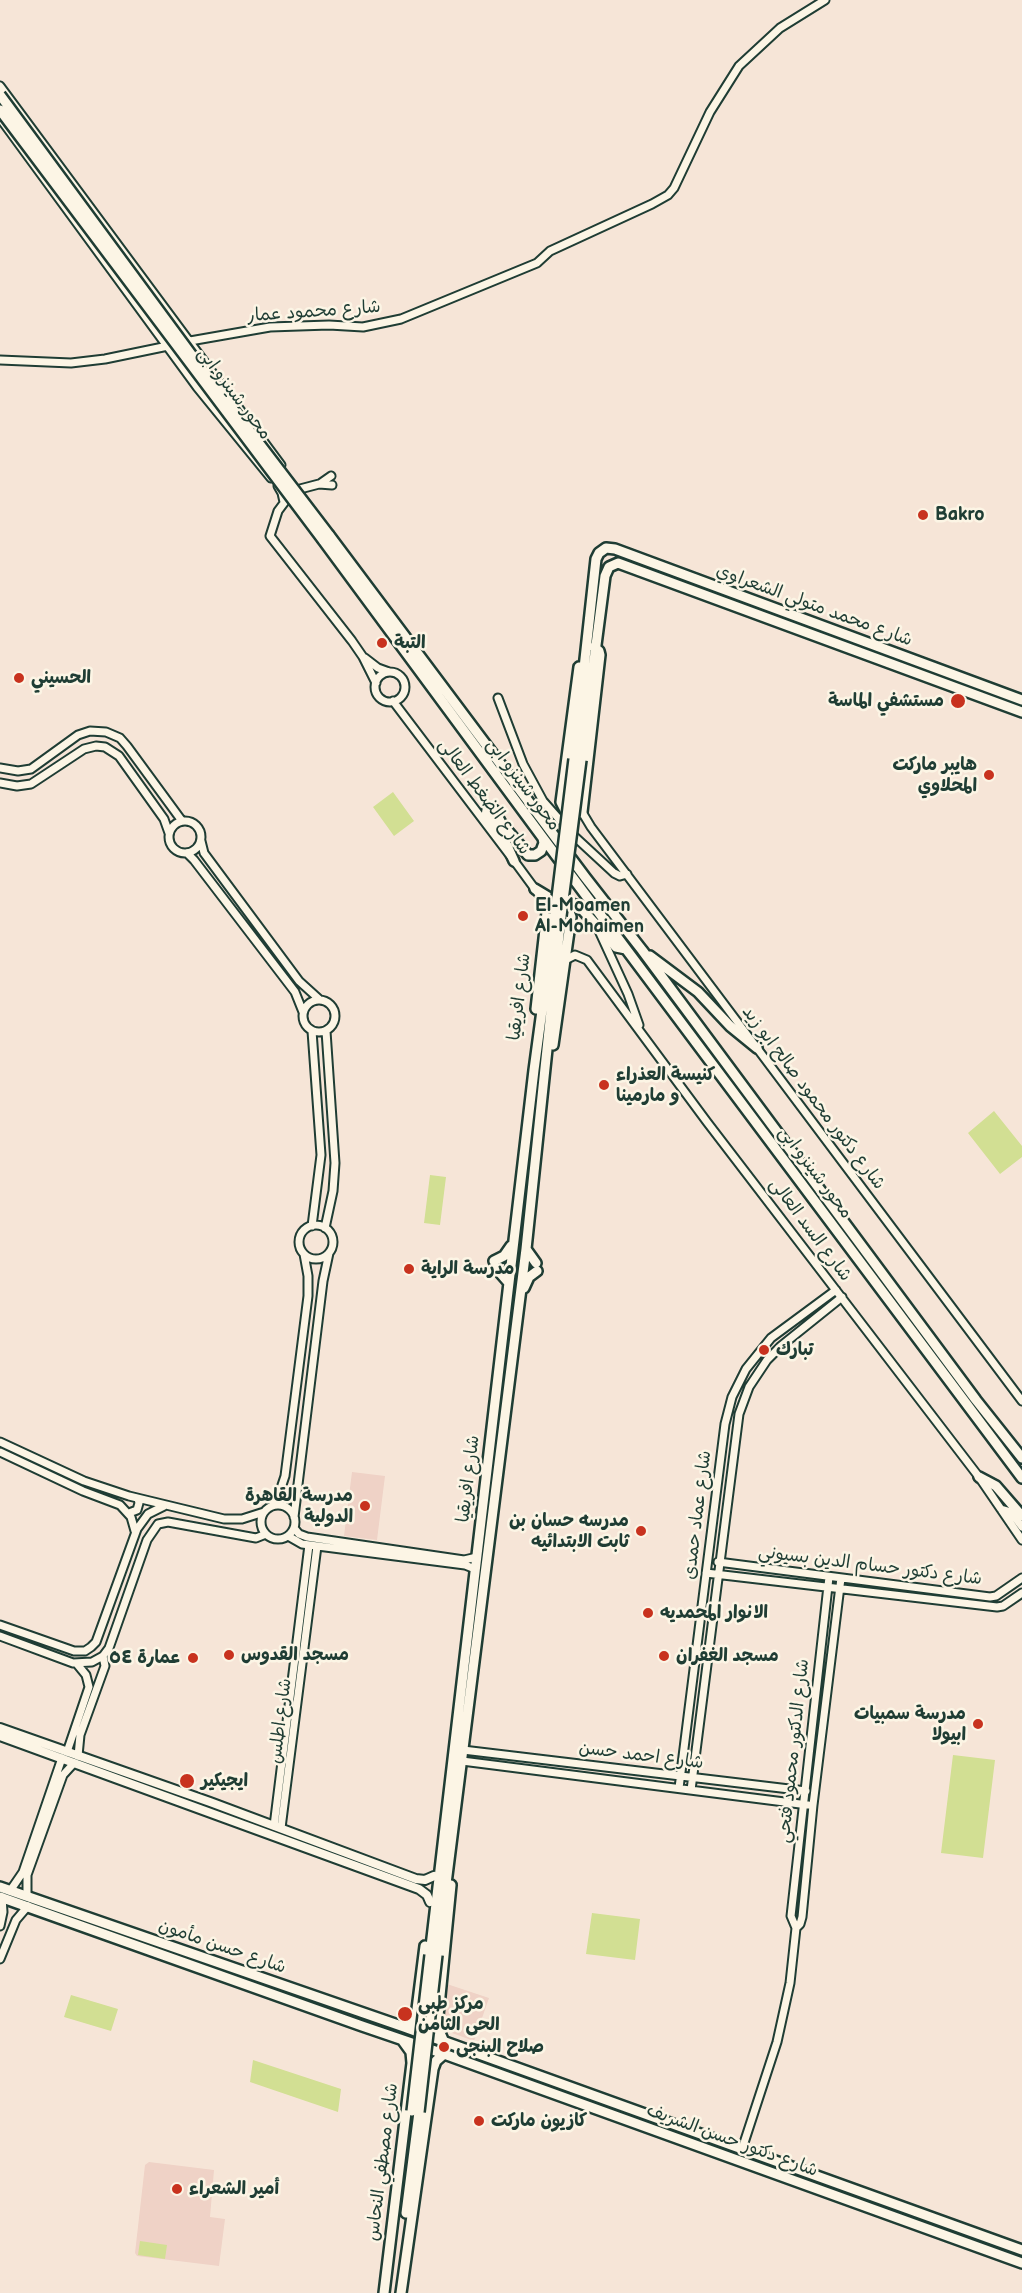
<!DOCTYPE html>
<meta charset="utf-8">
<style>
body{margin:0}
canvas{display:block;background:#f6e5d7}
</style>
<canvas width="1022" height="2293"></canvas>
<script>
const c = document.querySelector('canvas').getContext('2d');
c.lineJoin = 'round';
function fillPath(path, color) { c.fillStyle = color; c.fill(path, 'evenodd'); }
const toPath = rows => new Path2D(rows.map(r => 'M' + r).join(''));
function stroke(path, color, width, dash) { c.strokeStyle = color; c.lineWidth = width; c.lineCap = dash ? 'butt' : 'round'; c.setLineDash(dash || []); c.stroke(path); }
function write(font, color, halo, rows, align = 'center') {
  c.font = font + ' "Balsamiq Sans","Playpen Sans Arabic",sans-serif'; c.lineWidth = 5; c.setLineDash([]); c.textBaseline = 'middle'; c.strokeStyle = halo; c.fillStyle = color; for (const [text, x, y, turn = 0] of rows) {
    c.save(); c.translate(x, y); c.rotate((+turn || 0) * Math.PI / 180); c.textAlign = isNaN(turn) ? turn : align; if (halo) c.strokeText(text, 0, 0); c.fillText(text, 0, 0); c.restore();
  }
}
const built = toPath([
 [352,1472,385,1476,377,1540,344,1536],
 [447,1984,489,1998,474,2041,441,2029],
 [149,2162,214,2170,210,2217,225,2219,219,2266,137,2256,135,2253,145,2165]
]);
const green = toPath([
 [393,792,414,821,394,836,373,807],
 [994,1111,1022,1146,1022,1157,1000,1174,968,1133],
 [430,1175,446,1177,440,1225,424,1223],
 [953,1755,995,1760,983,1858,941,1853],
 [592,1913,640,1919,635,1960,586,1954],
 [71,1995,118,2009,111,2031,64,2017],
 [253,2060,341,2089,338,2112,250,2082],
 [140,2241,167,2245,165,2259,138,2255]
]);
const tertiary = toPath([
 [0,86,281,465],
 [0,118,197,387,271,478],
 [190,341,270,327,329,325,363,327,401,319,537,263,550,251,652,204,668,195,674,188,710,112,739,66,780,28,825,0],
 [0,360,71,363,105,359,168,346],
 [321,483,331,476],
 [332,485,319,484,300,489,290,495,278,511,270,536,352,641,363,657,376,683],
 [278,486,282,493,284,502],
 [365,658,378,668,389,672],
 '375 687a15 15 0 1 1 30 0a15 15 0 1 1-30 0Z',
 [498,698,523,764,543,801,574,836,614,873,620,876,627,874],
 [393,701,518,866,543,900,547,912],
 [0,768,18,771,31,769,78,735,90,731,106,732,120,738,127,746,182,821],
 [0,783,17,786,31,784,84,749,96,746,105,747,119,756,164,819,169,833],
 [582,812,591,827,1022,1401],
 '169 837a16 16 0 1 1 32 0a16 16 0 1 1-32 0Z',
 [201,841,204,853,299,981,320,1000],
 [187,853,194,860,295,992,303,1012],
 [600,933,628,994,639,1025],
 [565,960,575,955,587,960,707,1122,979,1477,1022,1540],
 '303 1016a16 16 0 1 1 32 0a16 16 0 1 1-32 0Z',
 '299 1242a17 17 0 1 1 34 0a17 17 0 1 1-34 0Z',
 [312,1226,321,1155,312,1031],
 [325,1228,333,1191,335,1163,326,1031],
 [0,1442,84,1481,129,1496,224,1519,242,1519,264,1512],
 [0,1452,83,1491,120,1505,131,1517,135,1531],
 '261 1522a17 17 0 1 1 34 0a17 17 0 1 1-34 0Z',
 [272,1506,279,1494,285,1476,308,1296,308,1276,304,1254],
 [1001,1509,1011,1512,1022,1527],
 [129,1513,137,1510,139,1503,138,1499],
 [294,1517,323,1281,329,1253],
 [294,1528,299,1534,307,1537,464,1560,477,1557],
 [288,1536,302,1544,465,1565,475,1569],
 [718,1562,990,1597,996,1596,1022,1578],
 [706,1573,997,1607,1003,1606,1022,1593],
 [0,1625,74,1651,85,1651,91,1647,96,1642,137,1529,148,1514,164,1506],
 [0,1636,73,1663,92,1662,103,1656,109,1648,147,1540,158,1524,168,1522,256,1538,266,1534],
 [463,1750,806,1791],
 [67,1752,89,1687,86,1675,77,1664],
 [78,1756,80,1735,105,1666,103,1656],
 [462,1761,808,1805],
 [679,1788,725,1424,732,1397,746,1369,771,1338,836,1290],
 [691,1790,739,1414,749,1387,767,1360,781,1346,842,1297],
 [274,1826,309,1545],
 [281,1828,317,1546],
 [10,1891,23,1872,62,1758],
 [27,1896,27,1875,63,1775,74,1763],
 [0,1926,3,1912,2,1897],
 [796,1928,791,1916,829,1577],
 [0,1959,16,1920,28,1906],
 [742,2149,777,2042,790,1983,796,1928,800,1924,802,1917,813,1805,841,1578]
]);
const secondary = toPath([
 [0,1728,210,1802,416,1879,425,1880,434,1876],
 [0,1736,419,1889,427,1895,430,1902]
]);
const primary = toPath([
 [329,535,585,877,642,950,976,1400,1022,1458],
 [323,540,543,838,1022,1478],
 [579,667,561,802,566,812,573,815,582,812,600,655,599,651,594,647],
 [574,759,596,559,599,553,606,548,615,549,1022,700],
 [581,760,605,576,609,567,618,563,1022,712],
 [514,861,505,841,486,816,487,810,494,810,501,823,528,855,535,855,541,851,544,843,543,838],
 [535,889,550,898,579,906,616,947,626,949],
 [650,956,698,992,730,1026,757,1048],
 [536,1009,547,912,552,905,560,904,567,907,571,917,553,1045],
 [526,1249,536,1263],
 [494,1261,504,1256,511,1246],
 [495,1267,509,1283],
 [524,1288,529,1277,537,1271],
 [979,1477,996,1486,1022,1516],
 [0,1887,404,2027,1022,2250],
 [0,1897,362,2026,444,2054,1022,2263],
 [430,1955,534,1070,555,914],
 [437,1955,526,1249,561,916],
 [404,2027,412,2024,416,2017,425,1946],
 [444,2042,437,2026,451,1885],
 [406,2213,419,2112],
 [384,2293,412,2063,411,2052,403,2041],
 [401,2293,433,2069,436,2061,444,2054]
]);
const primaryBridge = toPath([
 [0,95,193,357,329,535],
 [0,110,323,540],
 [555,914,574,759],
 [561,916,581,760],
 [412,2111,430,1955],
 [419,2112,437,1955]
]);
const markers = [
 [923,515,6,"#c8321e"],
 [382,643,6,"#c8321e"],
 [19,678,6,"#c8321e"],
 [958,701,8,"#c8321e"],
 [989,775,6,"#c8321e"],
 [523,916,6,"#c8321e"],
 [604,1085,6,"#c8321e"],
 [409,1269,6,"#c8321e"],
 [764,1350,6,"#c8321e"],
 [365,1506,6,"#c8321e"],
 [641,1531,6,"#c8321e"],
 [648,1613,6,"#c8321e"],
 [229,1655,6,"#c8321e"],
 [664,1656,6,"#c8321e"],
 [193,1658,6,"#c8321e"],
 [978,1724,6,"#c8321e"],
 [187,1781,8,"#c8321e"],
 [405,2014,8,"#c8321e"],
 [444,2047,6,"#c8321e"],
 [479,2121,6,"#c8321e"],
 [177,2189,6,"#c8321e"]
];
const streetNames = [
 ["شارع محمود عمار",314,312,-4],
 ["محور شينزو ابى",234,394,53],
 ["شارع محمد متولي الشعراوي",814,606,20],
 ["محور شينزو ابى",523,785,53],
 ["شارع الضغط العالى",484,797,53],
 ["شارع افريقيا",520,997,-83],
 ["شارع دكتور محمود صالح ابو زيد",813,1098,53],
 ["محور شينزو ابى",815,1173,53],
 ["شارع السد العالى",810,1230,53],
 ["شارع افريقيا",469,1479,-83],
 ["شارع عماد حمدى",698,1515,-83],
 ["شارع دكتور حسام الدين بسيوني",870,1566,7],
 ["شارع اطلس",281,1721,-83],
 ["شارع الدكتور محمود فتحي",794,1751,-84],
 ["شارع احمد حسن",641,1756,7],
 ["شارع حسن مأمون",222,1947,19],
 ["شارع دكتور حسن الشريف",732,2141,20],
 ["شارع مصطفي النحاس",383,2162,-83]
];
const poiNames = [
 ["Bakro",935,515],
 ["التبة",394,643],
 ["الحسيني",31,678],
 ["مستشفي الماسة",944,701,"right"],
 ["هايبر ماركت",977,765,"right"],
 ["المحلاوي",977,786,"right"],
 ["El-Moamen",535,906],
 ["Al-Mohaimen",535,927],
 ["كنيسة العذراء",616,1075],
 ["و مارمينا",616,1096],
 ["مدرسة الراية",421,1269],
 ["تبارك",776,1350],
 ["مدرسة القاهرة",353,1496,"right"],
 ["الدولية",353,1517,"right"],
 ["مدرسه حسان بن",629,1521,"right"],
 ["ثابت الابتدائيه",629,1542,"right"],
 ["الانوار المحمديه",660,1613],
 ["مسجد القدوس",241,1655],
 ["مسجد الغفران",676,1656],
 ["عمارة ٥٤",181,1658,"right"],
 ["مدرسة سمبيات",966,1714,"right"],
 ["ابيولا",966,1735,"right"],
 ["ايجيكير",201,1781],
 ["مركز طبي",418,2004],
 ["الحى الثامن",418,2025],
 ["صلاح البنجى",456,2047],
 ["كازيون ماركت",491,2121],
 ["أمير الشعراء",189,2189]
];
fillPath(built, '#efd2c6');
fillPath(green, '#d2df93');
stroke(tertiary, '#1f3d34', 11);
stroke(secondary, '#1f3d34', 12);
stroke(primary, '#1f3d34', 14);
stroke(tertiary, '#fcf5e5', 7);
stroke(secondary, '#fcf5e5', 8);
stroke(primary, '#fcf5e5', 9);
stroke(primaryBridge, '#1f3d34', 14, []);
stroke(primaryBridge, '#fcf5e5', 9);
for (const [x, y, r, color] of markers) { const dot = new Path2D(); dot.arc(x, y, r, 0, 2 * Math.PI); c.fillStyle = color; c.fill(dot); stroke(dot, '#fcf5e5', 2); }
write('18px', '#1f3d34', '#fcf5e5', streetNames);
write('bold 18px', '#1f3d34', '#fcf5e5', poiNames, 'left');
</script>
